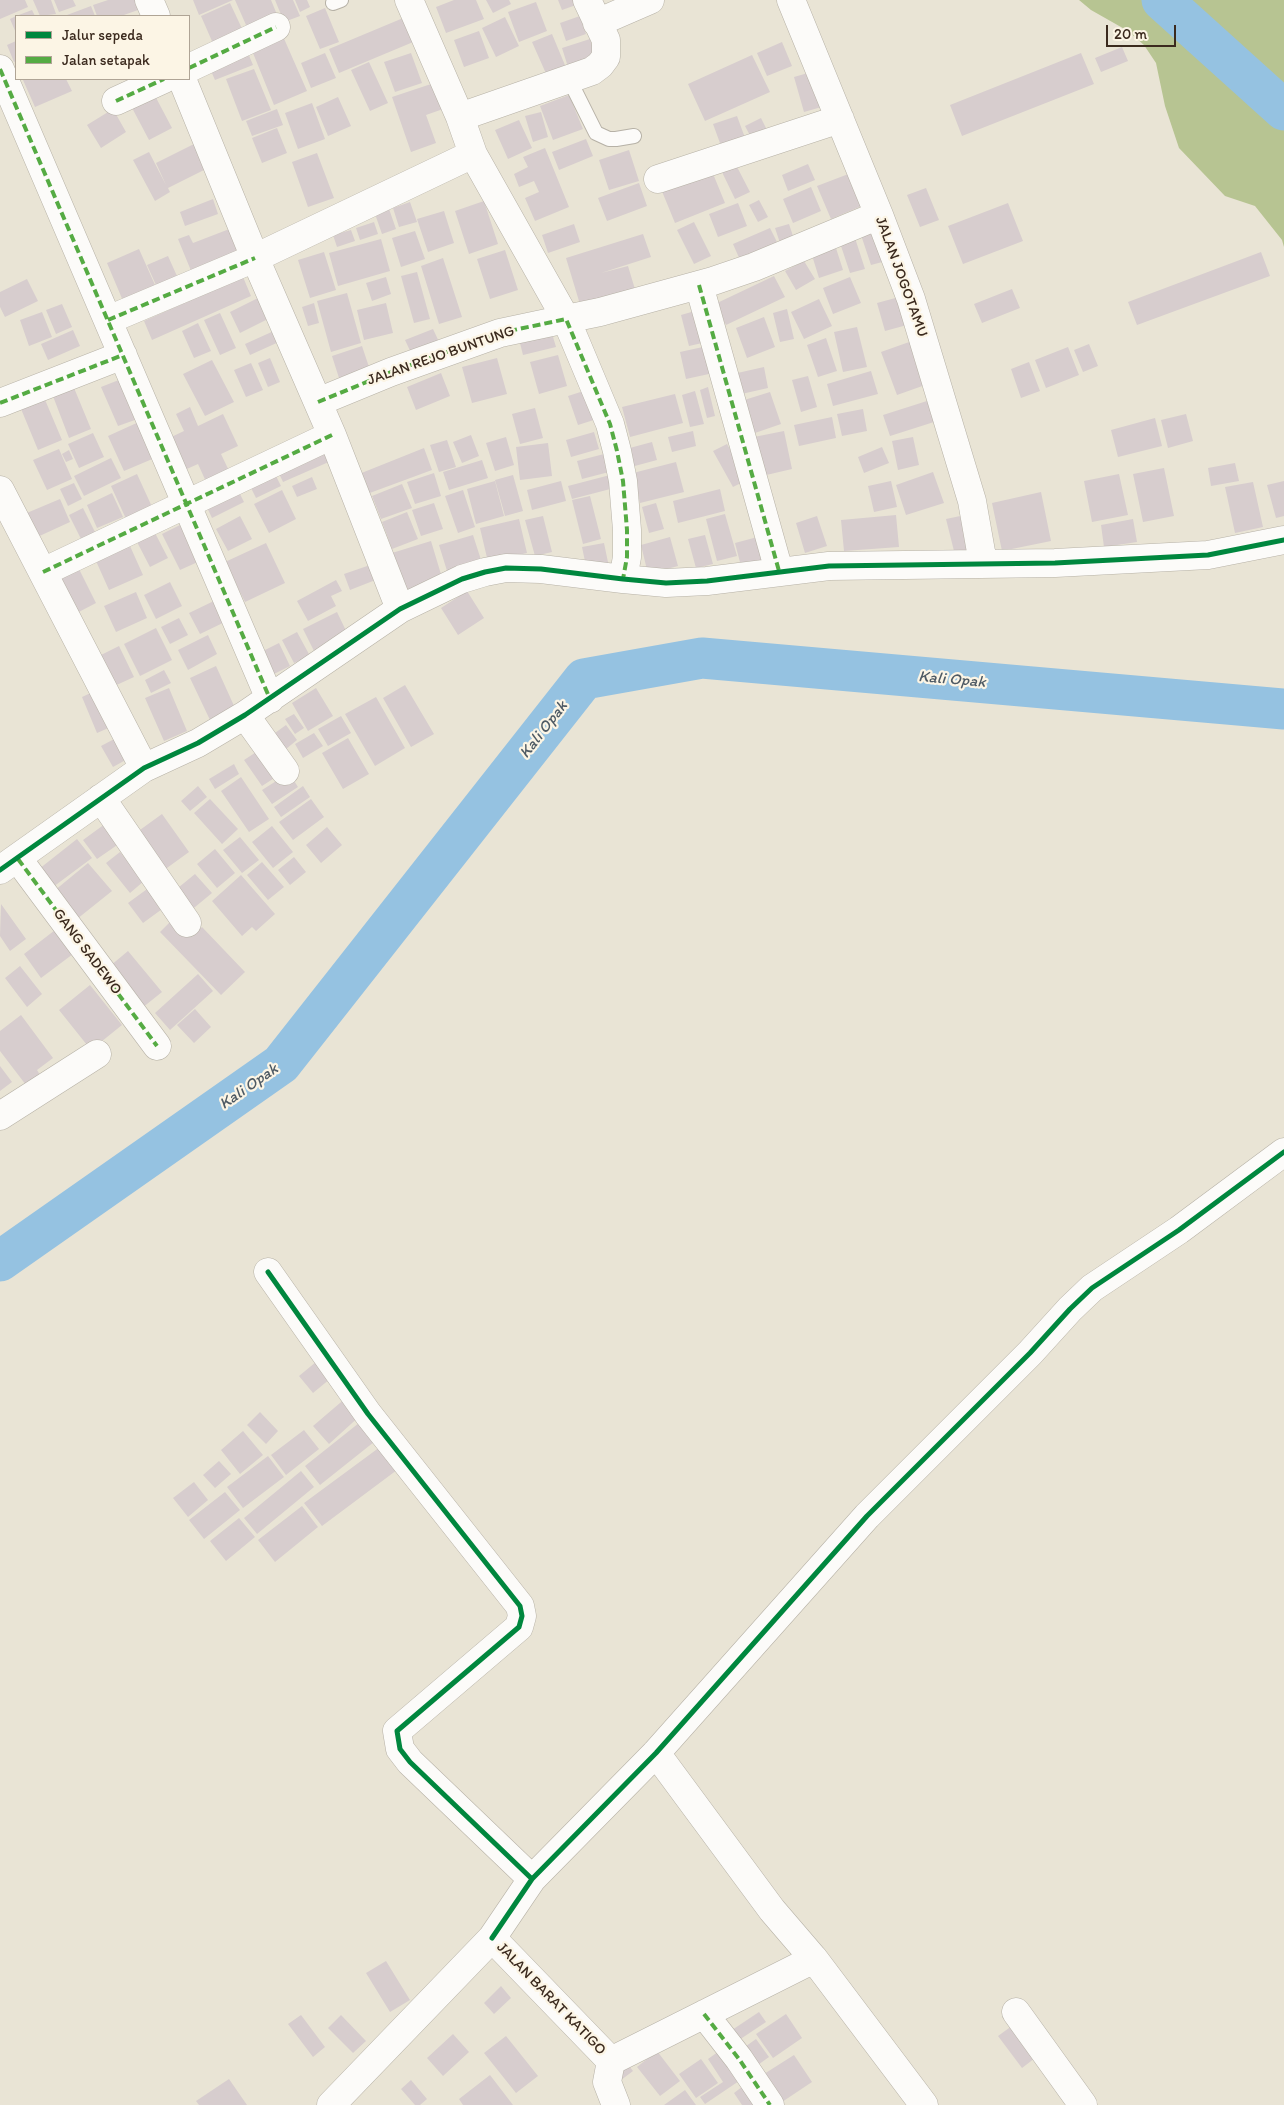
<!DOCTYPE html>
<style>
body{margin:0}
#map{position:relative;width:1284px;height:2105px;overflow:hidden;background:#e9e4d5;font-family:Itim,sans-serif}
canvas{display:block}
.legend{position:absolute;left:15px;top:15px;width:175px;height:65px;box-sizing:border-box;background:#fcf5e5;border:1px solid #afa495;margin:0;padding:6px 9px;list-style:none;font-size:15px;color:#3b2a1e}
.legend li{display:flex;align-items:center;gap:10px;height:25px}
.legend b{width:25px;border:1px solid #afa495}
.scale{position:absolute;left:1106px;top:25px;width:70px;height:22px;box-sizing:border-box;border:2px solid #3b2a1e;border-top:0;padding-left:6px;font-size:15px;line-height:18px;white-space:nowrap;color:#3b2a1e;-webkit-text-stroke:4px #fcf5e5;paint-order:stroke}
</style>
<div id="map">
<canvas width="1284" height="2105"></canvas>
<ul class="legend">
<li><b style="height:6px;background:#00873e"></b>Jalur sepeda</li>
<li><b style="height:6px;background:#55ab43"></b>Jalan setapak</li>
</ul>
<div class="scale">20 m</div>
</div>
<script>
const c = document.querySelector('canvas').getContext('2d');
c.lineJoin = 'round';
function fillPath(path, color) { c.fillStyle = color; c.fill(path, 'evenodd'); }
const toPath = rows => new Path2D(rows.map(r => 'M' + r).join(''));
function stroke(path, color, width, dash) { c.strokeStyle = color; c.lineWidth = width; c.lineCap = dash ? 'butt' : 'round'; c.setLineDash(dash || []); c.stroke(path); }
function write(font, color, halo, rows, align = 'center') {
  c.font = font + ' Itim,sans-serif'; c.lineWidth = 4.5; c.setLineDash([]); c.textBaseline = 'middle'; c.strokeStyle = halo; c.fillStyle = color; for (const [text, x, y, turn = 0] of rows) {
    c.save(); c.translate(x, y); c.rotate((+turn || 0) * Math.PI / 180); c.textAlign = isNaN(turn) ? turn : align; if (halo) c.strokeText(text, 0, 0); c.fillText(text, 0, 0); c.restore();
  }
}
const forest = toPath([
 [1079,0,1284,0,1284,247,1282,240,1255,206,1225,196,1179,148,1165,106,1156,63,1144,45,1128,31,1091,10]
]);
const river = toPath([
 [1162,0,1284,110],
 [0,1261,281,1064,584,679,702,658,1284,709]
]);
const building = toPath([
 [0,0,25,0,28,7,0,19],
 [33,0,51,0,56,14,40,16],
 [54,0,73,0,76,6,59,12],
 [108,0,135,0,138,10,121,16,97,16,93,5],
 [193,0,233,0,199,15],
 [235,0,271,0,280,22,250,34],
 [275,0,293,0,300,16,284,22],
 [295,0,307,0,310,7,300,12],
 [454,0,476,0,484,19,446,33,436,7],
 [486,0,509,0,511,4,493,13],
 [558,0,574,0,576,5,562,10],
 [536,2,547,31,519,42,508,12],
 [230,3,245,35,215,48,201,16],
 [91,6,95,16,68,16,67,15],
 [325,8,339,42,320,49,306,16],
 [32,10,35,16,16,16],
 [16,16,16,33,10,19],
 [408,16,418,40,339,73,329,49],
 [580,16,586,34,566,41,560,23],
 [505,17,519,46,496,57,482,28],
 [479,31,489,58,464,67,454,40],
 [282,34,307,91,274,105,251,48],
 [552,34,567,70,548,78,532,42],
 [590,39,596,58,568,67,562,48],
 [16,41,16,61,14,62,7,45],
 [782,42,792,66,767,76,757,53],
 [245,46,253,65,215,80,207,62],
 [1122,47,1128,61,1101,72,1095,58],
 [325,53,336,78,311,88,301,63],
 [411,53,422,83,395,92,384,62],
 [1081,53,1094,84,962,136,950,105],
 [752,55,770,92,705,121,688,84],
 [369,62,388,103,370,111,351,70],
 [254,69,271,110,242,121,226,79],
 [815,71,825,106,804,112,794,77],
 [26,79,66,79,72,91,35,107,23,80],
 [434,83,443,109,426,115,436,143,411,152,392,97],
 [153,92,172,128,149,140,130,104],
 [569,95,583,129,553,140,540,106],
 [338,97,351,126,328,136,316,107],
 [312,103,325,139,298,149,285,113],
 [113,109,126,132,101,148,87,125],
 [277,109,283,125,252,136,246,121],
 [541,112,548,137,533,142,525,116],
 [737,116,748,146,724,154,713,124],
 [761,118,770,136,755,145,745,126],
 [519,120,532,148,508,159,495,130],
 [277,128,287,153,262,163,252,138],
 [586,139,593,156,559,170,552,152],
 [198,142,210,167,168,188,170,192,155,201,133,160,149,152,166,185,156,163],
 [545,148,569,207,535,221,525,198,539,192,534,181,519,187,514,174,528,167,523,157],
 [629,150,639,181,609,190,599,160],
 [317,153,334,198,308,207,292,162],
 [735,163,750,192,735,199,721,170],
 [709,164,725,203,675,223,659,184],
 [808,164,815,180,788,191,782,175],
 [851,173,864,205,831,219,817,186],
 [639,183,647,206,607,221,598,198],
 [811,187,821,211,793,223,783,199],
 [926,188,939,220,920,227,907,195],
 [213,199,218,214,185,226,180,212],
 [759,200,768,217,758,222,749,205],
 [484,201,498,244,469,254,455,211],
 [410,202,417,222,399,227,393,208],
 [738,203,747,226,718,237,709,214],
 [1008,203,1023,241,963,264,948,226],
 [388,206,396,229,382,234,374,211],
 [444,211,454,243,428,252,417,219],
 [374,222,378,234,360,240,356,228],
 [694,222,711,256,694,264,677,230],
 [574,224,580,242,548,253,542,235],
 [789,224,796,245,782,249,775,228],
 [232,228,244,258,194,278,178,239,189,235,193,243],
 [770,228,778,244,740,260,733,244],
 [351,230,355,241,337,247,333,235],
 [876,230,886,261,871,265,861,235],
 [415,231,425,259,401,267,392,238],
 [643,234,651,257,601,273,628,266,637,296,582,311,566,258],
 [855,238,865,269,850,273,840,243],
 [381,239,390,271,338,286,329,253],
 [835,245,843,270,819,278,811,252],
 [139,249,159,294,126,308,107,263],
 [505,250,518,290,490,299,477,259],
 [324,252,336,290,310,298,298,260],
 [1261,252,1270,276,1137,325,1128,302],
 [168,256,181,285,160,294,147,265],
 [443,258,462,317,439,324,421,266],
 [804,261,815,279,796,290,785,271],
 [417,272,430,319,414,323,401,276],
 [774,276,785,297,726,325,715,304],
 [243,277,251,296,152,340,144,321],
 [386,277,391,294,372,301,366,283],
 [850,277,861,303,833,314,823,288],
 [27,279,38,301,5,317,0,307,0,292],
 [1012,289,1020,308,982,323,974,304],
 [347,293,361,343,331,352,317,301],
 [899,297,907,325,885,331,877,303],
 [258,298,268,319,240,333,230,312],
 [819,299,832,326,804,339,791,312],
 [314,303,319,323,308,326,302,307],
 [386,303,393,333,364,340,357,310],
 [62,304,72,327,56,334,46,310],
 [702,309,711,341,689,346,681,315],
 [787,309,794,339,780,342,773,313],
 [42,312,52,337,29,346,20,320],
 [220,313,236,348,220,355,204,320],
 [764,317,775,347,747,358,736,328],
 [198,323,211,351,194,358,182,331],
 [857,327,867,367,843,372,834,332],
 [433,329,441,346,413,357,405,340],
 [73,330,80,346,48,360,41,344],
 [276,330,281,341,250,355,245,344],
 [551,330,556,347,523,355,519,339],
 [826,338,837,371,818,377,807,345],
 [912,341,928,384,897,395,881,352],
 [1089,344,1098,366,1083,372,1074,350],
 [712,345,718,372,686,379,680,352],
 [362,346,369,367,339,378,332,356],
 [1068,347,1079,375,1046,388,1035,360],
 [558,355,567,386,539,394,530,362],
 [270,358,280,382,268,387,258,363],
 [497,358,507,394,472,403,462,367],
 [212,360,234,402,205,416,183,374],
 [1029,362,1040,391,1021,398,1011,369],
 [251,363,263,390,246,397,234,370],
 [764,367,768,388,737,395,733,374],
 [871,371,878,394,833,406,827,384],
 [441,373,450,396,416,410,407,387],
 [129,376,146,416,118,426,101,387],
 [808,376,817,407,801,412,792,380],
 [72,383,91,429,69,438,51,391],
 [708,387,715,416,707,418,700,390],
 [590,389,600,418,578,425,568,396],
 [695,391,704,424,690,427,682,395],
 [770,392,781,424,752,434,741,401],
 [675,394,683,423,630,437,622,407],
 [43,395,62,440,38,450,19,404],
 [927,401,934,422,890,436,883,415],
 [190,407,198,426,223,414,238,446,221,454,231,475,208,486,198,464,180,472,165,440,184,431,176,414],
 [535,408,543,438,520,444,512,414],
 [863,409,867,431,842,436,837,414],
 [1186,414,1193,441,1168,448,1161,420],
 [832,417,836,438,799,446,794,425],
 [1155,418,1162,446,1118,457,1111,430],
 [141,421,157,457,124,471,108,436],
 [693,431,696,446,672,452,668,437],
 [784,431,792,469,762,476,754,437],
 [594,432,599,449,571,457,566,440],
 [93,433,104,457,79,468,68,444],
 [471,435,479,456,462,463,453,442],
 [506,437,514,465,495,471,486,443],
 [913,437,919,465,898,470,892,441],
 [447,440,456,467,439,472,430,445],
 [652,442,657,460,631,467,626,449],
 [548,443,552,476,520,480,516,447],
 [727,444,747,480,733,487,713,451],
 [324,446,331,461,283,482,276,467],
 [882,447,889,463,864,473,858,457],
 [424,448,432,470,367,494,359,474],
 [59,449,72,479,47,490,33,460],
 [69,450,73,459,66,462,62,454],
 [604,454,609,472,582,479,577,461],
 [111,458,121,478,84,496,74,476],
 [482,460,488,478,449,490,443,472],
 [676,462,684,492,640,503,633,473],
 [1235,463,1239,481,1211,486,1208,468],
 [272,468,281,486,256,498,247,480],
 [1164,468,1174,516,1143,522,1133,474],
 [933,472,944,503,906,515,896,485],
 [434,473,441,496,415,504,407,482],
 [137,474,153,509,127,521,111,486],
 [614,474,618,487,572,499,568,486],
 [1119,474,1128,515,1092,522,1084,481],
 [513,475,523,511,505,516,495,480],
 [312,477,317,489,297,497,292,486],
 [495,481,504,516,476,524,467,489],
 [561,481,566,501,532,510,527,490],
 [891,481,897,507,874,512,868,486],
 [1284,481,1284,516,1276,518,1267,485],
 [1253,482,1263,527,1235,533,1225,487],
 [74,483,82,499,68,506,60,489],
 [235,484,244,502,212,518,203,499],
 [402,484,412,508,381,519,372,496],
 [720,489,725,511,678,523,673,501],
 [282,490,296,519,269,533,254,504],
 [463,490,475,527,458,533,445,496],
 [1041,492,1051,541,1002,551,992,503],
 [112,493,123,517,97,528,87,505],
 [590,496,601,539,583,544,572,500],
 [60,499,70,522,33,539,22,515],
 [434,503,443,529,421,536,412,510],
 [656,503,664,529,649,533,642,507],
 [83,508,95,532,81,539,69,515],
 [407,512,418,539,392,549,382,522],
 [725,514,737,556,717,561,706,519],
 [896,515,899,547,844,551,841,520],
 [965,515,974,551,955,555,946,519],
 [240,516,252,539,228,551,216,529],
 [543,516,552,552,535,556,525,520],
 [817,516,827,546,805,553,796,523],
 [519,519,527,553,488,562,480,528],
 [1133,519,1137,542,1104,547,1101,525],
 [182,524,200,561,180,570,162,534],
 [155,533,168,558,150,567,137,542],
 [473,535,482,563,448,574,439,545],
 [705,535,713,564,696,568,688,539],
 [765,535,771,558,741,566,735,543],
 [670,537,678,566,648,574,641,545],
 [431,541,443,581,405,593,392,553],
 [266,543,285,583,245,602,225,562],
 [604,543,609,567,587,571,582,547],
 [130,546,143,575,109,590,96,561],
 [75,561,96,603,73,615,51,573],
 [373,564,378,579,350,590,344,574],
 [336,580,342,591,331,596,336,606,308,621,297,601],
 [170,582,182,606,156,619,144,595],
 [467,591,484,618,458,635,441,608],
 [136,592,147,618,116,632,104,606],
 [218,599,229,620,200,634,189,613],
 [337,612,349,637,315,653,303,629],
 [179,618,188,635,170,644,161,627],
 [156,628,172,660,140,676,124,644],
 [297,632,310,656,294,663,282,640],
 [208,635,217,654,188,670,178,650],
 [279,643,290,666,270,676,259,653],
 [119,646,134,677,110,688,95,658],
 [216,666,235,708,210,720,190,678],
 [164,670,171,683,151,693,145,680],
 [405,685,434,734,411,747,383,698],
 [169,688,187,731,164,741,145,698],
 [316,688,333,716,308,731,292,703],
 [97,690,113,726,97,733,82,697],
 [376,697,405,748,375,766,345,714],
 [294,714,304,728,295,734,285,719],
 [341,716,351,733,328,746,318,729],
 [286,725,297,740,280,754,268,738],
 [314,733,323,746,303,758,295,744],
 [120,736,131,757,113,767,101,746],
 [348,738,369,774,343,789,322,753],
 [264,747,282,773,262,786,244,760],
 [234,764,239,774,215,789,209,779],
 [289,773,298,787,272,804,262,790],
 [241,777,269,819,249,832,221,791],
 [198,786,207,797,190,811,181,801],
 [303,786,310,797,281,817,274,807],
 [210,799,238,829,222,844,194,813],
 [311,799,324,817,293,840,279,822],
 [162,814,189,852,160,873,133,835],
 [109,821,123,841,97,859,83,840],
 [272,826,293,852,273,868,252,842],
 [327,827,342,845,321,863,306,845],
 [240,837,259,860,242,873,223,850],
 [77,839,92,858,53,887,39,869],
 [215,849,235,873,217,888,197,864],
 [120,852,144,881,130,893,106,863],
 [294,857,306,872,290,885,278,870],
 [262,862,284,887,268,900,247,875],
 [88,863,112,891,77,919,54,891],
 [195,874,212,893,189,912,173,892],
 [241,875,275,914,256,931,252,927,242,936,212,901],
 [154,884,169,904,143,923,128,903],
 [1,904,26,939,10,951,0,936],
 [174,918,192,937,202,927,245,972,221,995,160,932],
 [59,927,77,951,41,978,24,954],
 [128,951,162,992,137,1012,104,971],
 [20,966,42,994,27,1007,5,978],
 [198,974,213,991,170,1030,155,1013],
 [90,985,122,1025,91,1050,59,1010],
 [195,1009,211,1027,194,1043,177,1025],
 [21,1015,53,1058,37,1070,40,1075,26,1085,0,1051,0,1031],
 [0,1066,12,1082,0,1091],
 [322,1357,336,1374,313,1393,299,1376],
 [347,1397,362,1414,329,1444,313,1426],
 [260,1412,278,1431,266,1444,247,1425],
 [364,1419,379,1438,320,1485,305,1466],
 [304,1430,319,1449,286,1475,271,1455],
 [243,1431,263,1455,240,1474,221,1450],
 [380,1447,397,1470,322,1526,304,1503],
 [268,1456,284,1477,243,1508,227,1487],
 [219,1461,231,1474,215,1488,203,1475],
 [301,1471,314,1487,257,1534,244,1518],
 [194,1482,208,1500,188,1517,173,1498],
 [225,1492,240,1510,204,1539,189,1520],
 [302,1506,318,1527,275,1562,258,1540],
 [239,1518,255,1537,226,1561,210,1541],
 [386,1961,410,2000,390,2012,366,1973],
 [501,1986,511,1998,494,2014,484,2003],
 [759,2012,766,2022,736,2042,729,2032],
 [786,2014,802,2038,773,2058,756,2034],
 [301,2015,325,2047,313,2057,288,2024],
 [341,2015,366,2041,353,2053,328,2028],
 [1016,2023,1039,2055,1022,2068,998,2036],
 [453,2034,469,2052,443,2076,427,2058],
 [506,2036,538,2076,516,2093,484,2053],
 [756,2039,769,2057,755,2067,742,2049],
 [722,2049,742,2079,705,2104,700,2097,723,2082,708,2059],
 [657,2051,680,2081,660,2096,637,2067],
 [794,2055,812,2082,782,2102,764,2074],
 [701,2059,718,2083,696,2098,679,2074],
 [626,2062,633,2071,621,2080,615,2071],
 [490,2075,513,2105,463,2105,459,2099],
 [229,2079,247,2105,199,2105,196,2101],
 [411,2080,427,2099,420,2105,415,2105,401,2089],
 [751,2080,763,2105,742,2105,734,2093],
 [685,2090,696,2105,664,2105]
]);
const service = toPath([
 [333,3,341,0],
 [569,79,596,133,609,139,616,139,634,136]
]);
const minor = toPath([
 [149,0,156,16],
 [409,0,460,117,473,154,566,319,600,312,713,281,754,267,879,215],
 [791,0,879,215,911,299,972,501,983,563],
 [597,23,650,0],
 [189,68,276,27],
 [0,69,270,699],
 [182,79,255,258,332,435,400,609],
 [116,101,164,79],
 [460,117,592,71,600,65,606,57,606,40,587,0],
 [658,179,840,119],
 [699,285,779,571],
 [108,320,255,258,473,154],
 [318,402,391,372,500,333,566,319,610,424,617,451,623,481,627,530,627,557,623,579],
 [0,403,123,355],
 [0,490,144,768],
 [43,572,332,435],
 [245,715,285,771],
 [101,798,187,923],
 [18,859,157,1046],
 [0,870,144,768,198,743,245,715,400,609,462,579,485,572,506,568,541,569,623,579,666,583,707,581,829,566,1055,563,1208,555,1284,540],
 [0,1116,97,1054],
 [268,1272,368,1414,520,1606,522,1616,519,1627,397,1731,400,1749,410,1762,532,1879],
 [656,1753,772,1910,814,1959],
 [492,1938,532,1879,656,1753,867,1516,1030,1353,1070,1309,1092,1288,1179,1230,1284,1152],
 [1016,2012,1083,2105],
 [704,2014,739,2059,770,2105],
 [611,2061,607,2082,616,2105],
 [331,2105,492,1938,611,2061,814,1959,924,2105]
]);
const quiet = toPath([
 [189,68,276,27],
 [0,69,270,699],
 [116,101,164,79],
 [699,285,779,571],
 [108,320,255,258],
 [318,402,391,372,500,333,566,319,610,424,617,451,623,481,627,530,627,557,623,579],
 [0,403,123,355],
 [43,572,332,435],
 [18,859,157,1046],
 [704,2014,739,2059,770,2105]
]);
const cycleway = toPath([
 [0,870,144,768,198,743,245,715,400,609,462,579,485,572,506,568,541,569,623,579,666,583,707,581,829,566,1055,563,1208,555,1284,540],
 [268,1272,368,1414,520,1606,522,1616,519,1627,397,1731,400,1749,410,1762,532,1879],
 [492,1938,532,1879,656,1753,867,1516,1030,1353,1070,1309,1092,1288,1179,1230,1284,1152]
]);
const streetNames = [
 ["JALAN JOGOTAMU",901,277,70],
 ["JALAN REJO BUNTUNG",441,356,-19],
 ["GANG SADEWO",87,952,53],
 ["JALAN BARAT KATIGO",551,1999,46]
];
const waterNames = [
 ["Kali Opak",952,680,5],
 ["Kali Opak",544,730,-52],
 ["Kali Opak",249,1087,-35]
];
fillPath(forest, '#b7c492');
stroke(river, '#95c2e1', 41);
fillPath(building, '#d7cdce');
stroke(service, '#b6b1a6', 16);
stroke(minor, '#b6b1a6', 29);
stroke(service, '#fcfbf9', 14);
stroke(minor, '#fcfbf9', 28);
stroke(quiet, '#55ab43', 4, [8, 4]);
stroke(cycleway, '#00873e', 5);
write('15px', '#3b2a1e', '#fcf5e5', streetNames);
write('italic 16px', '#4e5a64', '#fcf5e5', waterNames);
</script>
